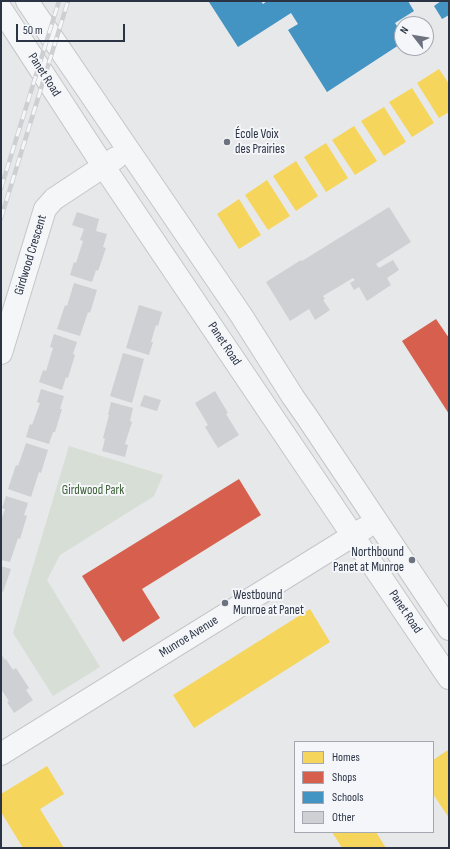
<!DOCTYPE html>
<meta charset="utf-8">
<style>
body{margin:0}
#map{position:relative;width:450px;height:849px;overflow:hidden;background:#e6e8ea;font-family:"Sofia Sans Condensed",sans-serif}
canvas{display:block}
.frame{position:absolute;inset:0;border:2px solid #2b3445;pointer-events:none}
.legend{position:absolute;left:294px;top:741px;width:140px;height:92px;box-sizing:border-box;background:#f4f6f9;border:1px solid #a4a8b1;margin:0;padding:5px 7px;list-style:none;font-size:12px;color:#2b3445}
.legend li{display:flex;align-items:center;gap:8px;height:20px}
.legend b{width:20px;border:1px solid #a4a8b1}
.north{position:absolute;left:394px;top:16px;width:40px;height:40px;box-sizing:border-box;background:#f4f6f9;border:1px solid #a4a8b1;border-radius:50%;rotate:301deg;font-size:11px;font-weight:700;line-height:16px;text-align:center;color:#2b3445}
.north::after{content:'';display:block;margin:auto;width:14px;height:18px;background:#6c737f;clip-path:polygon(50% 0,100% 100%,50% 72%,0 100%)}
.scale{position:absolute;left:16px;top:24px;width:109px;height:18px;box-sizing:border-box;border:2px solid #2b3445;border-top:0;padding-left:5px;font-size:12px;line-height:14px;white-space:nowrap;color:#2b3445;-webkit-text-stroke:3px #f4f6f9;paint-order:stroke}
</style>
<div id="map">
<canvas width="450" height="849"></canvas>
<div class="frame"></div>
<ul class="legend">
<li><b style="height:11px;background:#f6d55c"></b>Homes</li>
<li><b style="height:11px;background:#d6604d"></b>Shops</li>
<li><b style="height:11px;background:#4393c3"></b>Schools</li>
<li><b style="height:11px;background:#ced0d3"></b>Other</li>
</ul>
<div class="north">N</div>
<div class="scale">50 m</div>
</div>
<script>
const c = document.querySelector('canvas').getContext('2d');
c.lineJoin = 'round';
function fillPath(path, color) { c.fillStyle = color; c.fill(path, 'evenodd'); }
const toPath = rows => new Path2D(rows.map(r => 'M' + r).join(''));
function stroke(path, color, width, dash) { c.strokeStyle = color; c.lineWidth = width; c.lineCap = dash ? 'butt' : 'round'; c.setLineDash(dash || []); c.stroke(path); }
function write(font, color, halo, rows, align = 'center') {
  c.font = font + ' "Sofia Sans Condensed",sans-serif'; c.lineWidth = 4; c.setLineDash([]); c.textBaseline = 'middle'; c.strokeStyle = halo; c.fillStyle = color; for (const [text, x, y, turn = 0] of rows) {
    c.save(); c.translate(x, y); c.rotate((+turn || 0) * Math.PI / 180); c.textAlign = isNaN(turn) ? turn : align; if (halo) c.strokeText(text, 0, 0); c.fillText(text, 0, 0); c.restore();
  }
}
const green = toPath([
 [69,446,163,475,154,496,60,555,47,580,100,667,53,696,13,633]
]);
const homes = toPath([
 [439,69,449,84,449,112,439,118,417,83],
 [412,88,434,123,412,137,389,102],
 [384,107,406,142,384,156,361,121],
 [354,126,377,161,355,175,332,140],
 [326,143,348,178,326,192,304,157],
 [296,161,318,196,296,211,273,176],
 [267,180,290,216,268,230,245,195],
 [239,199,261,235,239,249,217,214],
 [310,609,330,642,194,728,173,695],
 [448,750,449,751,449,818,433,794,433,760],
 [47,766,64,794,40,809,64,848,23,848,1,812,1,794],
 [332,832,376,832,386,848,342,848]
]);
const shops = toPath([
 [436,319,449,338,449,414,402,341],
 [239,479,261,515,142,589,160,618,123,642,82,576]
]);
const schools = toPath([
 [210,1,261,1,263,4,267,1,408,1,414,11,395,23,402,34,402,43,327,92,288,30,298,24,291,13,238,47,209,2],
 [441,1,449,1,449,15,442,19,434,6]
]);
const building = toPath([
 [389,207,411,242,376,264,379,268,393,260,399,270,387,278,391,285,367,301,359,287,354,290,350,283,355,280,353,278,323,296,325,299,323,300,330,310,315,320,309,309,290,321,266,282,301,260,302,261],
 [77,212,99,219,96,231,107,234,103,247,106,248,98,271,96,270,92,282,70,275,74,262,76,263,83,241,80,240,84,229,72,225],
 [74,283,97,290,90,313,88,312,80,336,57,329,65,305,67,306],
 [139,305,162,312,158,326,156,325,151,342,153,342,149,355,126,348],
 [54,334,77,342,73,354,75,355,68,378,66,377,62,390,39,382,43,370,46,371,53,348,50,347],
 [123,353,144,359,132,403,110,396],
 [41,389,64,396,60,409,62,409,55,432,53,432,49,444,26,437,30,424,32,425,40,403,37,402],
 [215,391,228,413,226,414,239,435,218,448,205,427,208,425,195,403],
 [144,395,161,400,157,411,140,406],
 [111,402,133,408,130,421,132,422,125,444,128,445,125,457,102,451,105,439,103,438,109,415,108,415],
 [26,443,48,450,41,473,39,472,31,497,8,489,16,465,18,466],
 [6,496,28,503,24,515,27,516,20,539,18,538,10,562,1,560,1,520,5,509,2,508],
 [1,566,11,569,3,592,1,591],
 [1,654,5,660,6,659,13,670,16,668,29,688,26,690,33,700,14,713,7,702,9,701,1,689]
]);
const minor = toPath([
 [27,1,241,315,293,397,307,417,449,629],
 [1,9,104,167,449,678],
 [1,353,45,209,54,199,116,158],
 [1,754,365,528]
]);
const rail = toPath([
 [1,188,59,1],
 [1,218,68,1]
]);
const markers = [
 [227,142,4,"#6c737f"],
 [412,560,4,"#6c737f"],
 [225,603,4,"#6c737f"]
];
const streetNames = [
 ["Panet Road",44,75,57],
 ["Girdwood Crescent",31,255,-73],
 ["Panet Road",224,344,56],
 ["Panet Road",405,612,56],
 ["Munroe Avenue",189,637,-32]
];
const poiNames = [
 ["École Voix",235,135],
 ["des Prairies",235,150],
 ["Northbound",404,553,"right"],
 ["Panet at Munroe",404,568,"right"],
 ["Westbound",233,596],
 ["Munroe at Panet",233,611]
];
const parkNames = [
 ["Girdwood Park",93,491]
];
fillPath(green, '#d6ded6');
fillPath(homes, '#f6d55c');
fillPath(shops, '#d6604d');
fillPath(schools, '#4393c3');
fillPath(building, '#ced0d3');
stroke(minor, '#c4c6c8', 24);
stroke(minor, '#f5f6f7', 22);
stroke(rail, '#cecfd2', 4.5);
stroke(rail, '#f4f6f9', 3, [9]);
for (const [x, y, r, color] of markers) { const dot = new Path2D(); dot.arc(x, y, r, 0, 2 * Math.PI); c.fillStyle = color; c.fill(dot); stroke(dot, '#f4f6f9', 1.5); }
write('13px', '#2b3445', '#f4f6f9', streetNames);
write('13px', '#2b3445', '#f4f6f9', poiNames, 'left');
write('13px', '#3f6138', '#f4f6f9', parkNames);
</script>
